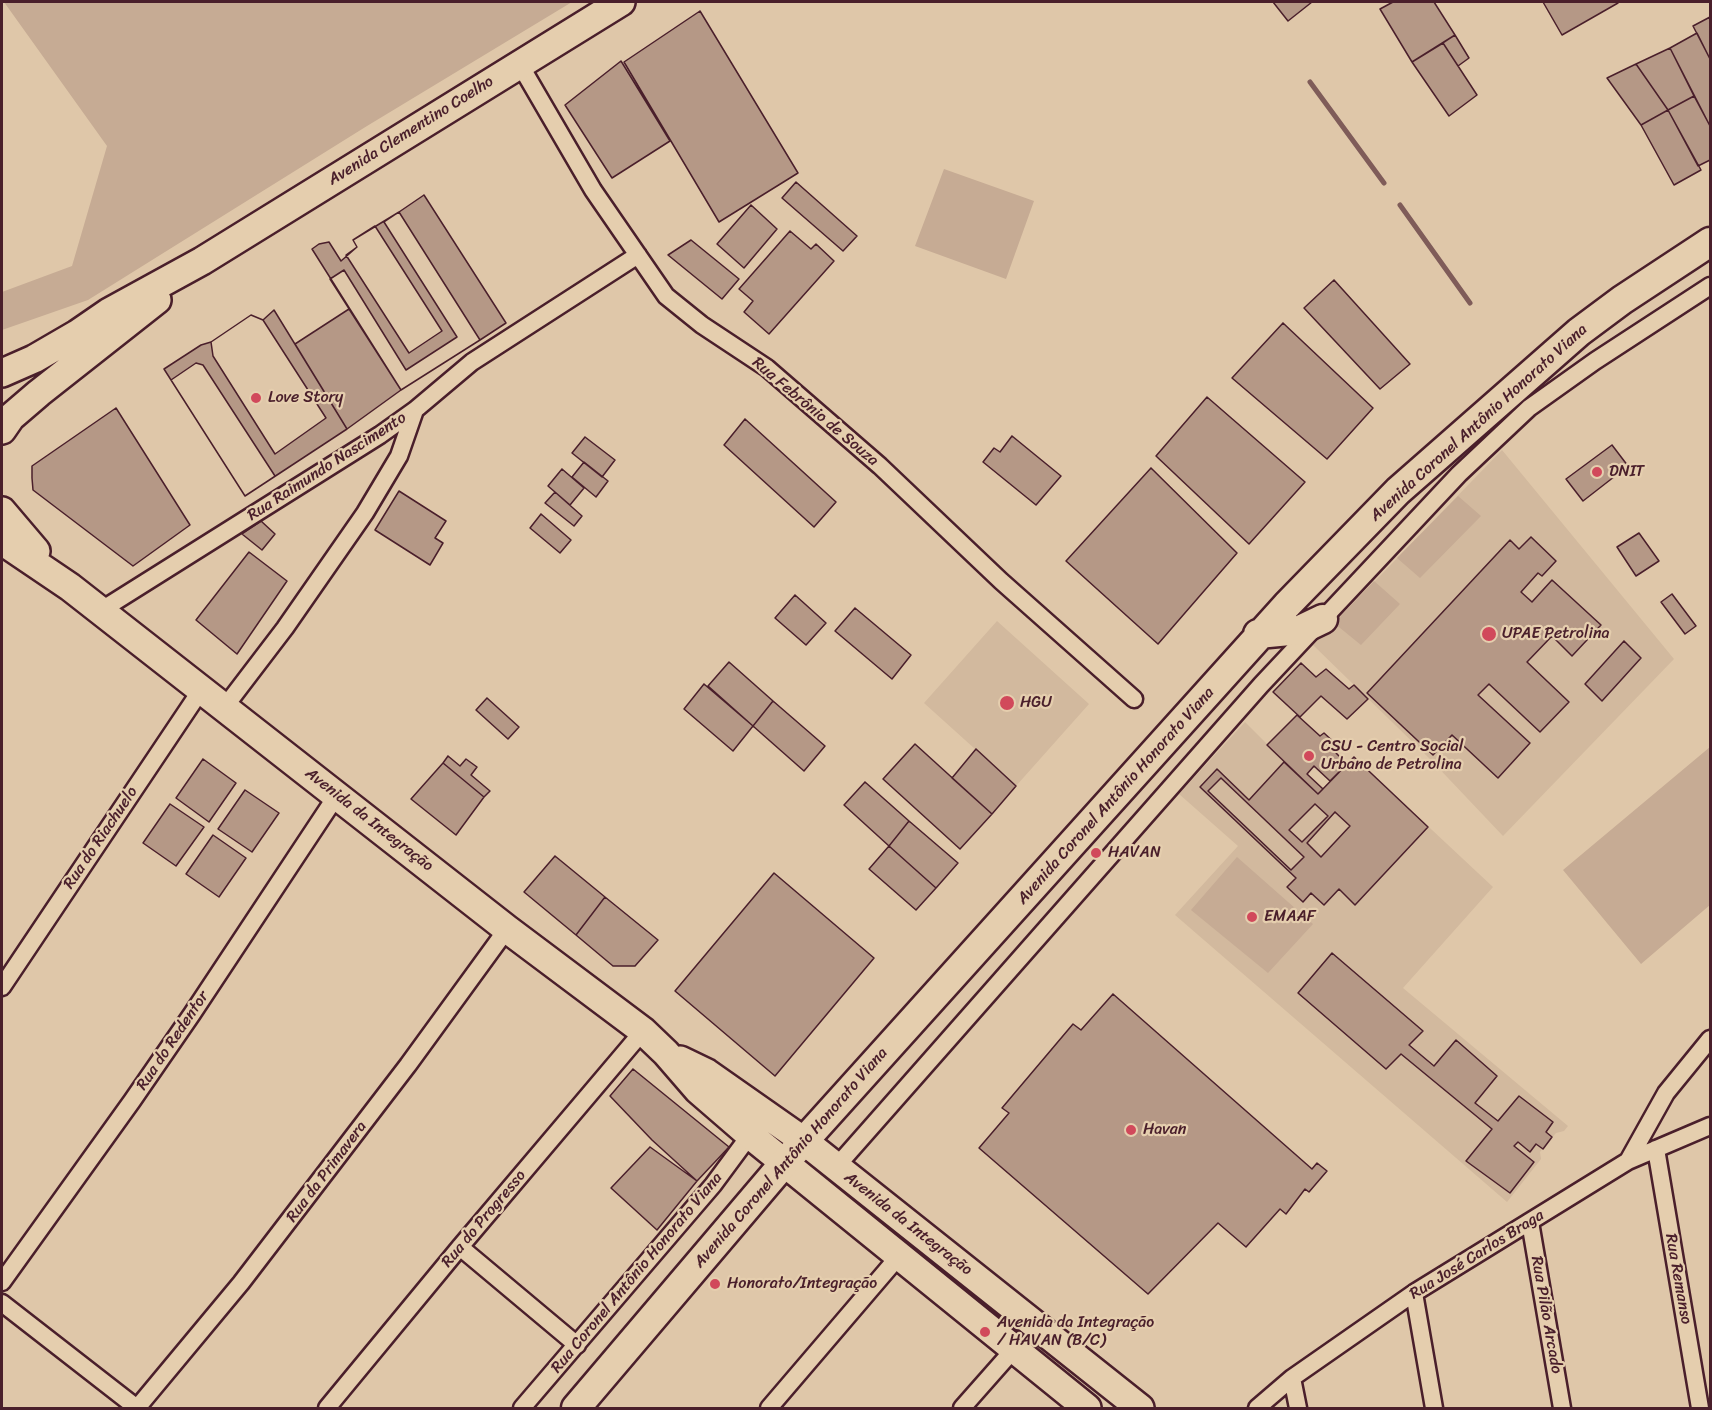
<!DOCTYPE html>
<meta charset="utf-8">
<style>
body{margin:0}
#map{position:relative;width:1712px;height:1410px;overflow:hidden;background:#dfc7a9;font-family:Sriracha,sans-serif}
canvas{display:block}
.frame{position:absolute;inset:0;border:3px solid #4a1f2b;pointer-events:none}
</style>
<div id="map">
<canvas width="1712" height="1410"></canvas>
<div class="frame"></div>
</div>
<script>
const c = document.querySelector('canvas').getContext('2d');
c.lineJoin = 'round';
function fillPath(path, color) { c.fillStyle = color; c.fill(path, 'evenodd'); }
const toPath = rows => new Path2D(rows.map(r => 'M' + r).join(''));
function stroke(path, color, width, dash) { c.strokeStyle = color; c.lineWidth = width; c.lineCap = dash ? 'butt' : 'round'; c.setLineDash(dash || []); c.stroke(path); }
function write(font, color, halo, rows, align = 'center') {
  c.font = font + ' Sriracha,sans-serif'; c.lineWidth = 4.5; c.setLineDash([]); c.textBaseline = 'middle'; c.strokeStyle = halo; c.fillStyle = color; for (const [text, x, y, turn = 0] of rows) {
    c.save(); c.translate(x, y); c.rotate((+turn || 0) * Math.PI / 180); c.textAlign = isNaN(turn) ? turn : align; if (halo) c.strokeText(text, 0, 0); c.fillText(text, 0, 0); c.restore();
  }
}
const built = toPath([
 [1502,450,1674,659,1503,836,1430,759,1313,645],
 [997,621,1089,704,1016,786,924,703],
 [1245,722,1317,794,1354,757,1493,887,1403,988,1568,1126,1564,1131,1556,1133,1540,1152,1541,1159,1507,1202,1175,915,1238,846,1179,794]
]);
const green = toPath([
 [4,2,572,2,367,126,88,300,2,330,2,292,72,266,107,146],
 [944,169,1034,201,1006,279,915,246],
 [1458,496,1481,516,1420,578,1397,558],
 [1374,581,1400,604,1361,645,1334,623],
 [1710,747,1710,905,1641,964,1563,870],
 [1237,857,1313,924,1268,973,1191,910]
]);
const stream = toPath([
 [1310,82,1384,183],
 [1400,205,1470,303]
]);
const building = toPath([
 [1273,2,1312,2,1288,21,1273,2],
 [1393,2,1434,2,1455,35,1412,62,1380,9,1393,2],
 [1543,2,1617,2,1618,3,1562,35,1543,2],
 [700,11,798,173,719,222,624,62,700,11],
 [1710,17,1710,59,1693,26,1710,17],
 [1697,33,1710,59,1710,126,1670,48,1697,33],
 [1455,35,1469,58,1458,66,1443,43,1455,35],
 [1443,43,1477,95,1449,116,1412,62,1443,43],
 [1670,48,1694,96,1668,110,1636,64,1670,48],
 [621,61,670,141,612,178,565,105,621,61],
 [1636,64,1668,110,1641,125,1607,78,1636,64],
 [1694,96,1710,126,1710,160,1698,166,1668,110,1694,96],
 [1668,110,1701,170,1674,185,1641,125,1668,110],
 [796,182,857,236,843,251,782,198,796,182],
 [424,195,506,323,480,340,399,212,424,195],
 [751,205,777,229,744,268,717,244,751,205],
 [399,212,480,340,401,390,330,279,344,270,406,370,457,337,384,222,399,212],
 [399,212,480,340,401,390,312,249,319,244,329,242,341,261,357,247,353,240,399,212],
 [375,226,442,331,409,353,346,255,357,247,353,240,375,226],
 [790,231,811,249,816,244,834,261,769,334,744,312,753,301,739,289,790,231],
 [691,240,739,279,722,299,668,255,691,240],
 [1334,280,1410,364,1380,389,1304,308,1334,280],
 [349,309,401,390,347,429,295,344,349,309],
 [274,310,347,429,245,496,164,369,201,345,211,342,251,315,263,320,274,310],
 [251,315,263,320,326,418,275,454,213,356,211,342,251,315],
 [1283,323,1373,408,1327,459,1232,378,1283,323],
 [196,363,203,365,275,476,245,496,171,380,196,363],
 [1207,397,1305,482,1249,544,1156,456,1207,397],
 [116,408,190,525,133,566,33,490,32,478,32,466,116,408],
 [745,419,836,502,814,527,724,445,745,419],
 [1012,436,1061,476,1036,505,983,462,994,448,1000,452,1012,436],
 [585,437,615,460,602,477,572,453,585,437],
 [1612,445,1628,466,1583,501,1566,479,1612,445],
 [584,462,608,481,596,497,572,477,584,462],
 [1151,468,1237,553,1158,644,1066,561,1151,468],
 [562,469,584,488,570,505,548,486,562,469],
 [399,491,446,521,435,538,443,543,430,565,375,530,399,491],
 [555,492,582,516,574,526,545,503,555,492],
 [541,514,571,540,560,553,530,528,541,514],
 [261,521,275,534,262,550,242,534,261,521],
 [1639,533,1659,561,1636,576,1617,547,1639,533],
 [1531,537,1556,561,1542,576,1538,573,1521,592,1532,602,1552,580,1601,625,1572,656,1552,636,1527,662,1569,702,1540,732,1489,684,1478,695,1530,743,1498,778,1452,735,1433,755,1367,693,1510,540,1519,549,1531,537],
 [249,552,287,581,237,654,196,620,249,552],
 [1672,594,1696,626,1685,634,1661,602,1672,594],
 [795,595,826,623,806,645,775,618,795,595],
 [855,608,911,655,892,679,835,631,855,608],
 [1624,641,1641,658,1602,701,1585,684,1624,641],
 [729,662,773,701,753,726,708,686,729,662],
 [1301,663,1316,677,1326,669,1349,689,1354,685,1368,699,1347,719,1321,696,1300,717,1273,692,1301,663],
 [704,684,753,726,733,751,684,709,704,684],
 [487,698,519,727,508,739,476,710,487,698],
 [773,701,825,746,804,771,753,726,773,701],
 [1297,715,1320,736,1324,733,1338,746,1333,750,1347,764,1330,781,1314,766,1307,774,1323,789,1318,794,1267,745,1297,715],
 [915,744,992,814,960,849,883,779,915,744],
 [976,749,1016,786,992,814,952,778,976,749],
 [448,756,460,766,466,759,477,767,471,775,490,791,484,797,443,763,448,756],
 [1354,757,1428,827,1355,905,1339,889,1324,905,1311,893,1303,902,1287,887,1296,878,1200,787,1217,769,1249,800,1284,762,1318,794,1354,757],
 [1335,812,1350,826,1321,857,1307,843,1335,812],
 [203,759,236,783,209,822,176,798,203,759],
 [443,763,484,797,456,835,411,799,443,763],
 [1221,778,1304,857,1291,870,1208,791,1221,778],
 [865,782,909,821,889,846,844,805,865,782],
 [245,790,279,813,252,852,218,829,245,790],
 [170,804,204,827,176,866,143,843,170,804],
 [1315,804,1328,816,1302,842,1289,830,1315,804],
 [909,821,958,863,936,888,889,846,909,821],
 [213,835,246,858,219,897,186,874,213,835],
 [889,846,936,888,916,910,869,869,889,846],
 [555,856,605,897,576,935,524,892,555,856],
 [774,873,874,958,775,1076,675,991,774,873],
 [605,897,658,940,635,966,613,966,576,935,605,897],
 [1332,953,1423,1031,1409,1045,1434,1066,1456,1040,1497,1076,1475,1103,1498,1121,1519,1096,1553,1122,1546,1132,1552,1137,1543,1149,1536,1144,1530,1152,1518,1142,1514,1146,1534,1162,1510,1193,1466,1161,1492,1129,1401,1054,1386,1069,1298,993,1332,953],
 [1113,994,1312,1169,1317,1163,1327,1171,1309,1192,1305,1189,1286,1214,1280,1209,1246,1247,1218,1223,1148,1294,979,1148,1009,1113,1002,1108,1073,1024,1081,1030,1113,994],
 [633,1069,729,1147,697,1181,652,1140,610,1096,633,1069],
 [650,1147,697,1181,657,1230,611,1188,650,1147]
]);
const minor = toPath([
 [519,63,593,190,666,296,702,325,767,368,880,466,1001,581,1134,699],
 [100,611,380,435,415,410,472,362,638,255],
 [224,708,285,628,365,513,399,456,415,410],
 [2,987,201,690],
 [1656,1149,1700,1408],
 [1628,1161,1666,1093,1710,1039],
 [836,1167,1261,685,1459,474,1529,408,1595,361,1710,286],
 [1530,1222,1562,1408],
 [460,1247,577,1345],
 [2,1282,132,1101,192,1014,337,795],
 [1414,1293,1434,1408],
 [2,1303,137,1408],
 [1292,1378,1298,1408],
 [137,1408,241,1283,408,1065,507,929],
 [327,1408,460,1247,643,1031],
 [522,1408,713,1185,750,1135],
 [769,1408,899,1256],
 [962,1408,1015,1348],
 [1257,1408,1292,1378,1414,1293,1628,1161,1710,1126]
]);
const primary = toPath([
 [2,373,34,359,77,334,109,312,202,261,621,2],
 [2,430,11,417,39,393,157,300],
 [2,511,36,551],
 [2,541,70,587,507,929,643,1031,666,1053,698,1090,750,1135,1087,1408],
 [680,1060,707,1073,804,1141,1140,1408]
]);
const trunk = toPath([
 [1258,634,1300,630,1323,619],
 [576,1408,785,1162,1287,605,1398,491,1579,332,1622,300,1710,242]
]);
const markers = [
 [256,398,6,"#d1495b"],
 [1597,472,6,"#d1495b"],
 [1489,634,8,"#d1495b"],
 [1007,703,8,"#d1495b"],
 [1309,756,6,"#d1495b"],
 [1096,853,6,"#d1495b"],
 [1252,917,6,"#d1495b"],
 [1131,1130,6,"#d1495b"],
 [715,1284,6,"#d1495b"],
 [985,1332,6,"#d1495b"]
];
const streetNames = [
 ["Avenida Clementino Coelho",411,131,-32],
 ["Rua Febrônio de Souza",815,412,40],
 ["Avenida Coronel Antônio Honorato Viana",1479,423,-42],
 ["Rua Raimundo Nascimento",327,467,-33],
 ["Avenida Coronel Antônio Honorato Viana",1116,796,-48],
 ["Avenida da Integração",369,820,38],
 ["Rua do Riachuelo",101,838,-56],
 ["Rua do Redentor",173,1041,-56],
 ["Avenida Coronel Antônio Honorato Viana",791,1158,-49],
 ["Rua da Primavera",327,1172,-53],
 ["Rua do Progresso",484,1219,-50],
 ["Avenida da Integração",908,1224,38],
 ["Rua José Carlos Braga",1477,1255,-32],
 ["Rua Coronel Antônio Honorato Viana",637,1273,-50],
 ["Rua Remanso",1678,1279,80],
 ["Rua Pilão Arcado",1546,1315,80]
];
const poiNames = [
 ["Love Story",268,398],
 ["DNIT",1609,472],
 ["UPAE Petrolina",1502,634],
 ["HGU",1020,703],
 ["CSU - Centro Social",1321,747],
 ["Urbano de Petrolina",1321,765],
 ["HAVAN",1108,853],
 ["EMAAF",1264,917],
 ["Havan",1143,1130],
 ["Honorato/Integração",727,1284],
 ["Avenida da Integração",997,1323],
 ["/ HAVAN (B/C)",997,1341]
];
fillPath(built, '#d2b99e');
fillPath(green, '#c6ab94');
stroke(stream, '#7f5c59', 5);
fillPath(building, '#b59886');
stroke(building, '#4a1f2b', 1.5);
stroke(minor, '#4a1f2b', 21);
stroke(primary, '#4a1f2b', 32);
stroke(trunk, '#4a1f2b', 33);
stroke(minor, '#e5ceae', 16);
stroke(primary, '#e5ceae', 27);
stroke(trunk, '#e5ceae', 28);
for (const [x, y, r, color] of markers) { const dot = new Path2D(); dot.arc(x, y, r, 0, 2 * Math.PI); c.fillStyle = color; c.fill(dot); stroke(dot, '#e5ceae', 2); }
write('16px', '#4a1f2b', '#e5ceae', streetNames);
write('16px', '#4a1f2b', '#e5ceae', poiNames, 'left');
</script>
